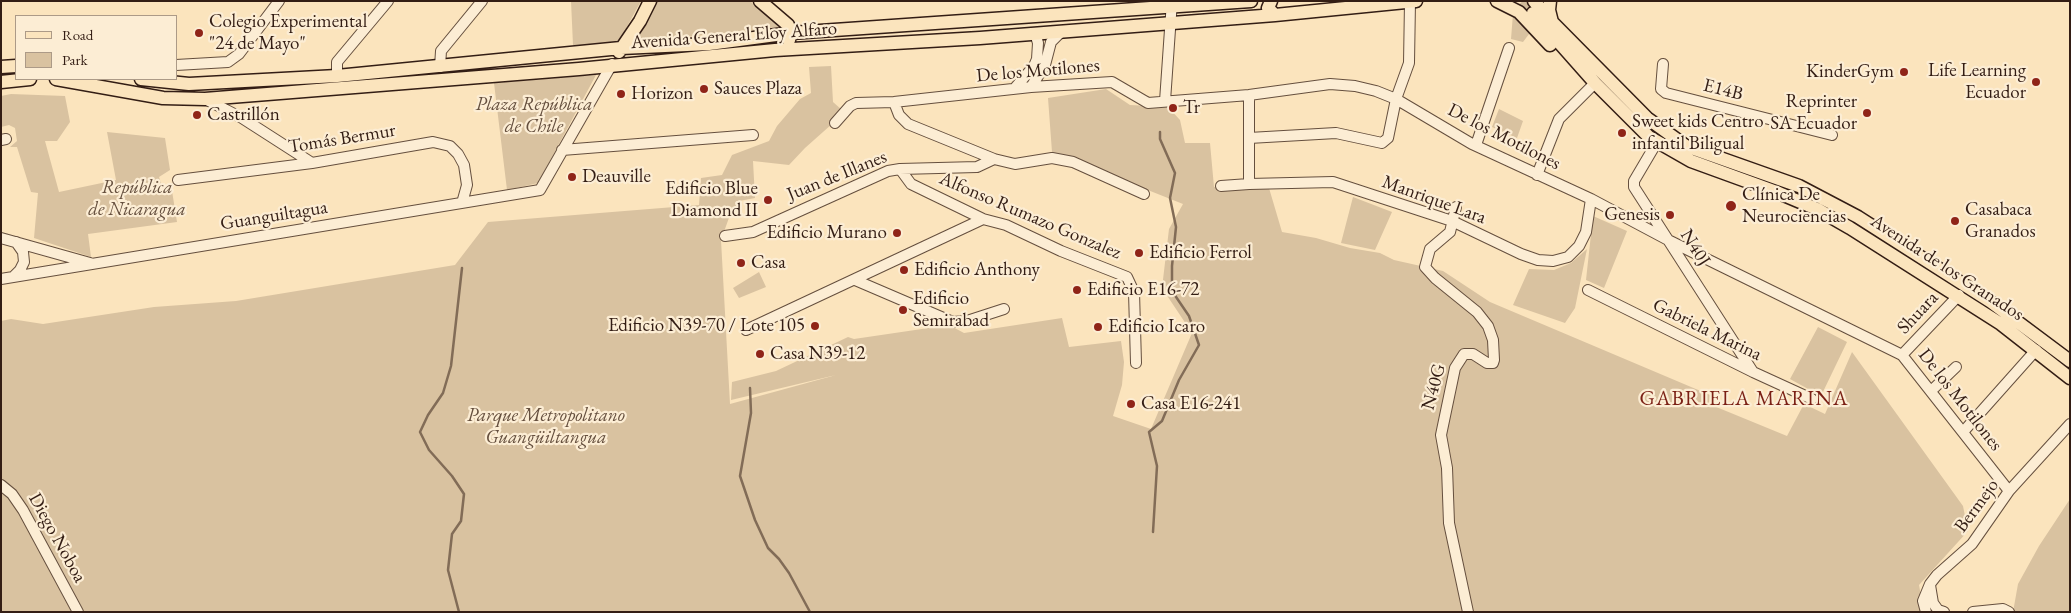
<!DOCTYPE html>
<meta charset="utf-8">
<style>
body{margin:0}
#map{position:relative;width:2071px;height:613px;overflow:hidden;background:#fbe4bd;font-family:"EB Garamond",serif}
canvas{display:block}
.frame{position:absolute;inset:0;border:2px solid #331d14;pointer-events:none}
.legend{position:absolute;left:15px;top:15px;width:162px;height:65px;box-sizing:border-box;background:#fcedd4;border:1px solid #ac9a87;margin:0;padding:6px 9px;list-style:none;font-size:15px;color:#331d14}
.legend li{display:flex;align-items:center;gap:10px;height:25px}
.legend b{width:25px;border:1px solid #ac9a87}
</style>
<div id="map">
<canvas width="2071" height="613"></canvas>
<div class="frame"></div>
<ul class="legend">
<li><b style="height:6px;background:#fbe4bd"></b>Road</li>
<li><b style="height:14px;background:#d9c2a0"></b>Park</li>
</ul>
</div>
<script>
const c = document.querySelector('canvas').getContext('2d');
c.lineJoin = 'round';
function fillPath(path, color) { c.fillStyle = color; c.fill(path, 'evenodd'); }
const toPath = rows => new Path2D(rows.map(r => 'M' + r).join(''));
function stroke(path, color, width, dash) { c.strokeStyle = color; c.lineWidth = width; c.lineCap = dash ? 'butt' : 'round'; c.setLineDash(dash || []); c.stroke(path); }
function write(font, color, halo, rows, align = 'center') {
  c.font = font + ' "EB Garamond",serif'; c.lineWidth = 4.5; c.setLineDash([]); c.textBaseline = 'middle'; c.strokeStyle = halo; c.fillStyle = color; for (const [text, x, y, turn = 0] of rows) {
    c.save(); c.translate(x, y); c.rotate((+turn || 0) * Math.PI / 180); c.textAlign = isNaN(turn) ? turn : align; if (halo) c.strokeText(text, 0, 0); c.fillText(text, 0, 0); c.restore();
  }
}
const green = toPath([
 [571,1,641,1,617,45,573,45],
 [656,1,750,1,779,27,631,43],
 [1513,14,1532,30,1523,42,1511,39],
 [831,66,833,102,842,110,832,124,805,148,789,165,753,161,755,198,739,201,730,215,721,240,730,404,836,375,731,400,732,382,776,371,848,337,854,339,949,325,964,333,1062,318,1069,347,1121,341,1124,362,1122,385,1113,416,1151,429,1192,333,1162,288,1169,229,1183,204,1052,152,1048,98,1106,89,1130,105,1168,107,1180,120,1185,143,1210,143,1214,187,1269,188,1282,232,1316,238,1350,248,1380,253,1394,260,1443,271,1490,302,1710,395,1709,404,1787,436,1804,404,1825,414,1852,352,1963,506,1968,531,1919,585,1924,612,1,612,1,321,11,319,43,324,154,307,236,301,455,265,488,222,699,205,701,178,722,175,732,155,769,141,777,126,800,99,811,93,809,67],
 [596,75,538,183,507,190,494,83],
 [11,94,65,96,70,122,57,141,45,141,59,192,116,180,107,132,165,138,170,170,159,177,163,189,172,191,177,222,88,234,91,257,34,238,38,193,31,192,17,147,10,147,17,141,15,128,9,125,1,127,1,96],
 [1499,109,1523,121,1517,138,1492,127],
 [1353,197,1392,212,1375,250,1341,243],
 [1593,216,1627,231,1604,288,1586,280],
 [1587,249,1575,308,1565,323,1513,305,1529,269,1554,270,1571,263],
 [759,272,766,287,739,298,733,288],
 [1818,327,1847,342,1821,396,1790,379],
 [2070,499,2070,612,2013,612,2018,584,2039,546]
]);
const stream = toPath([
 [750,388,751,413,740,476,755,520,768,548,779,559,789,573,810,612],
 [1153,532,1157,466,1149,432,1162,421,1179,380,1199,345,1189,316,1172,291,1172,266,1176,227,1170,198,1175,173,1160,139,1160,132],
 [459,612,448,570,452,534,461,521,464,494,452,476,429,450,420,432,428,415,443,393,451,366,462,268]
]);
const majorTunnel = toPath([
 [1523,1,1533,13]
]);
const minor = toPath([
 [1663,64,1661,89,1666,93,1832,135],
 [176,65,228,62,239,54,279,1],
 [440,67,441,51,482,1],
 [337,76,337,62,388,1],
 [1031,87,1045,65,1051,42,1062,31],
 [1014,89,1034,66,1037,59,1038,43,1035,33],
 [1249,95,1249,184],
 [205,99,242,118,312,163],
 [1165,101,1172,1],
 [894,102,899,115,908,124,994,159,1015,164,1052,158,1073,162,1144,194],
 [835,123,850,106,856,103,894,102,1031,87,1112,82,1148,103,1249,95,1330,84,1355,86,1376,91,1396,99,1472,144,1591,199,1670,241,1902,355,2009,491],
 [1249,138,1336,133,1382,143,1388,138,1396,99,1409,63,1410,2],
 [1,140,6,139],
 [1657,142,1634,181,1634,187,1753,372],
 [1476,145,1509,48],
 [562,150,753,135],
 [900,169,911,184,983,219,1006,225,1061,251,1127,277,1134,292,1136,363],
 [1537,175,1559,119,1591,87],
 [178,180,312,163,433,142,450,146,458,154,464,165,467,185,462,203],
 [1221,186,1249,184,1333,182,1452,221,1521,254,1538,260,1553,261,1568,257,1579,246,1586,232,1591,199],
 [1456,207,1450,232,1430,249,1425,267,1435,278,1477,312,1488,326,1493,340,1494,360,1493,363,1487,363,1473,354,1464,354,1455,368,1441,435,1447,468,1449,523,1468,612],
 [725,236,753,232,888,171,900,169,977,167,994,159],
 [1,238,90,263],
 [13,277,20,270,24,262,23,252,16,242],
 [1,279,540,190,612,64],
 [855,280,953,322,967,321,1004,309],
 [1588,290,1753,372,1812,399],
 [746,330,983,219],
 [1902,355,1959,295],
 [1931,391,1956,367],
 [1963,432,2036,350],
 [1,485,12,494,23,510,78,612],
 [1930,585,1933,603,1938,610,1944,612],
 [1926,612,1923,601,1930,584,1937,575,1972,544,2009,491,2070,424],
 [1973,612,2003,609,2009,612]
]);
const major = toPath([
 [760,1,788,25,791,33,789,40],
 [1271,1,1268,8,1275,15],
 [1497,1,1519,12,1550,45],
 [1534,1,1552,22,1647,118,1686,146,1799,186,1858,217,1991,302,2070,361],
 [1550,1,1549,10,1552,22],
 [1533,13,1595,83,1649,137,1691,161,1779,193,1817,209,1850,228,2001,324,2070,378],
 [619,52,640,21,650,1],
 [1,67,16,66],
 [56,79,163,98,205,99,579,69,775,50,980,38,1275,15,1416,1],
 [141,79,189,84,337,76,621,48,709,44,791,33,1251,1],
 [1,82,30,79]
]);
const markers = [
 [199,33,5,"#8f2418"],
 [1904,72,5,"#8f2418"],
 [2036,82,5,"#8f2418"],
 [704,89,5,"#8f2418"],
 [621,94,5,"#8f2418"],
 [1173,108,5,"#8f2418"],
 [1867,113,5,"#8f2418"],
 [197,115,5,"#8f2418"],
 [1622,133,5,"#8f2418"],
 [572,177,5,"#8f2418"],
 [768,200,5,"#8f2418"],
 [1731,206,6,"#8f2418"],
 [1670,215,5,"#8f2418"],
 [1955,221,5,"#8f2418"],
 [897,233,5,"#8f2418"],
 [1139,253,5,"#8f2418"],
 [741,263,5,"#8f2418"],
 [904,270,5,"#8f2418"],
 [1077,290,5,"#8f2418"],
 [903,310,5,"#8f2418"],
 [815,326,5,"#8f2418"],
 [1098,327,5,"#8f2418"],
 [760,354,5,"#8f2418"],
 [1131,404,5,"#8f2418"]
];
const poiNames = [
 ["Colegio Experimental",209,22],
 ["\"24 de Mayo\"",209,44],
 ["Life Learning",2026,71,"right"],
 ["Ecuador",2026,93,"right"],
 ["KinderGym",1894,72,"right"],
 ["Sauces Plaza",714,89],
 ["Horizon",631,94],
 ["Reprinter",1857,102,"right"],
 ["SA Ecuador",1857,124,"right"],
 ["Tr",1183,108],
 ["Castrillón",207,115],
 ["Sweet kids Centro",1632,122],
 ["infantil Biligual",1632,144],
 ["Deauville",582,177],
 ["Edificio Blue",758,189,"right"],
 ["Diamond II",758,211,"right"],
 ["Clínica De",1742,195],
 ["Neurociencias",1742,217],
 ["Casabaca",1965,210],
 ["Granados",1965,232],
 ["Genesis",1660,215,"right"],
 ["Edificio Murano",887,233,"right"],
 ["Edificio Ferrol",1149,253],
 ["Casa",751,263],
 ["Edificio Anthony",914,270],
 ["Edificio E16-72",1087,290],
 ["Edificio",913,299],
 ["Semirabad",913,321],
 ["Edificio N39-70 / Lote 105",805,326,"right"],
 ["Edificio Icaro",1108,327],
 ["Casa N39-12",770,354],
 ["Casa E16-241",1141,404]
];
const streetNames = [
 ["Avenida General Eloy Alfaro",734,36,-4],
 ["De los Motilones",1038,71,-5],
 ["E14B",1723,90,14],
 ["De los Motilones",1504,137,27],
 ["Tomás Bermur",342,139,-9],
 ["Juan de Illanes",837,176,-22],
 ["Manrique Lara",1434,200,20],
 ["Guanguiltagua",274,216,-9],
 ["Alfonso Rumazo Gonzalez",1030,216,23],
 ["N40J",1695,248,58],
 ["Avenida de los Granados",1947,268,33],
 ["Shuara",1918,313,-47],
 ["Gabriela Marina",1707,330,26],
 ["N40G",1434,387,-75],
 ["De los Motilones",1960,400,52],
 ["Bermejo",1977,506,-54],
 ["Diego Noboa",57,538,61]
];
const parkNames = [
 ["Plaza República",534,105],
 ["de Chile",534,127],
 ["República",137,188],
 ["de Nicaragua",137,210],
 ["Parque Metropolitano",546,416],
 ["Guangüiltangua",546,438]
];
const quarterNames = [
 ["GABRIELA MARINA",1744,399]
];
fillPath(green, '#d9c2a0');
stroke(stream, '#826c57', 2.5);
stroke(majorTunnel, '#d3bc9b', 12, [12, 6]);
stroke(minor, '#654f3e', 12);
stroke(major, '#331d14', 15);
stroke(minor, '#fcedd4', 10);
stroke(major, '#fbe4bd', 12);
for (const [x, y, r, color] of markers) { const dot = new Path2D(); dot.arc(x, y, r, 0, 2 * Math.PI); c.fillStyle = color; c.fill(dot); stroke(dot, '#fcedd4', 2); }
write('19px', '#331d14', '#fcedd4', poiNames, 'left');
write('19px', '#331d14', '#fcedd4', streetNames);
write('italic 19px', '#654f3e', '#fcedd4', parkNames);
c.letterSpacing = '1px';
write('21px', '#7a1f14', '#fcedd4', quarterNames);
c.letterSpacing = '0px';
</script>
